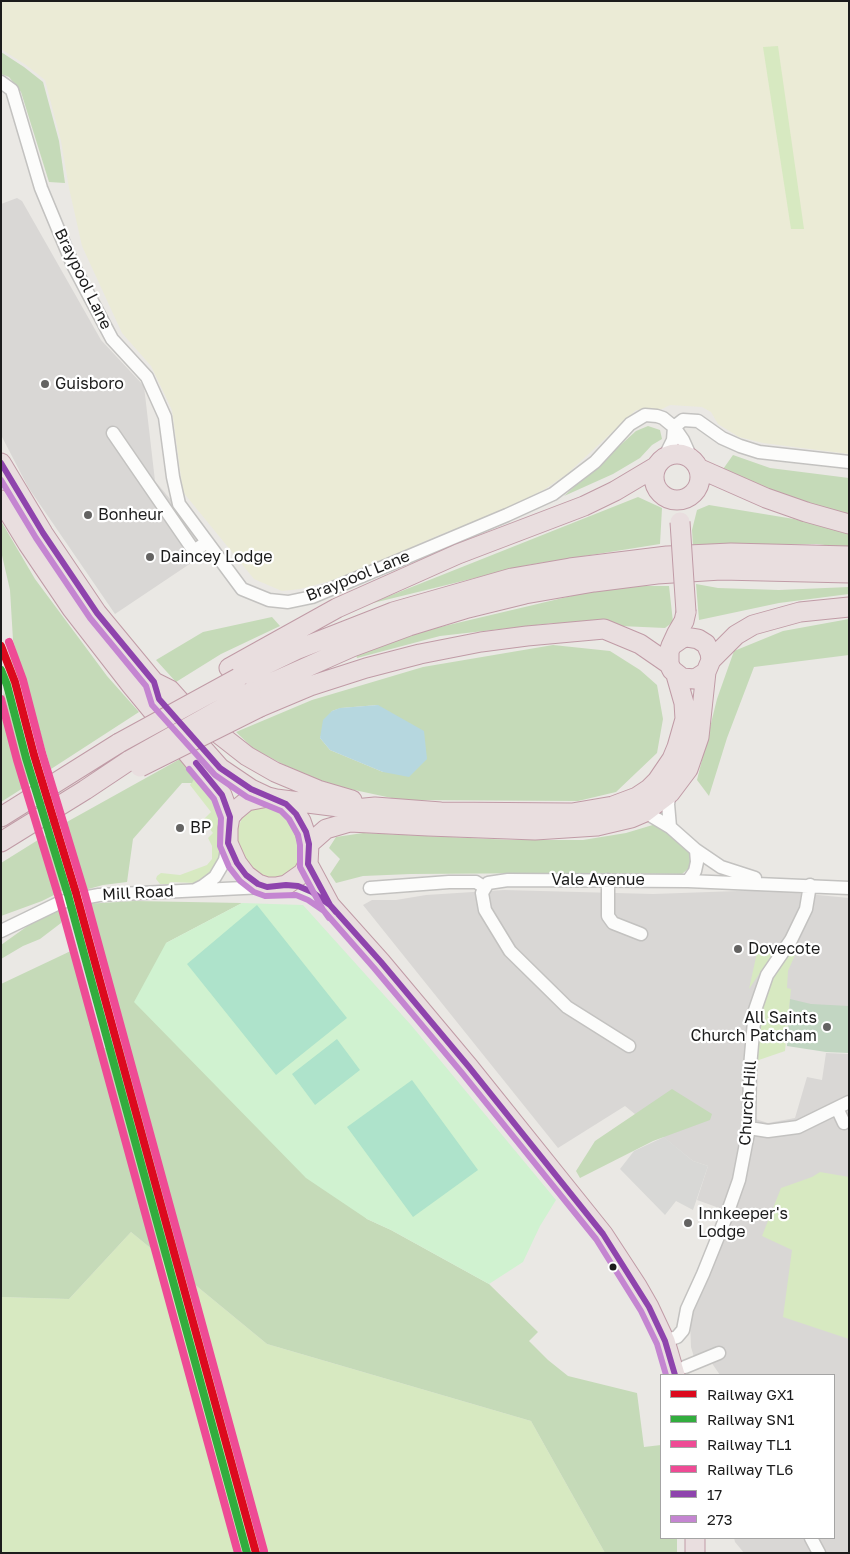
<!DOCTYPE html>
<style>
body{margin:0}
#map{position:relative;width:850px;height:1554px;overflow:hidden;background:#eae8e4;font-family:"Golos Text",sans-serif}
canvas{display:block}
.frame{position:absolute;inset:0;border:2px solid #1c1c1c;pointer-events:none}
.legend{position:absolute;left:660px;top:1374px;width:175px;height:165px;box-sizing:border-box;background:#fff;border:1px solid #a4a4a4;margin:0;padding:6px 9px;list-style:none;font-size:15px;color:#1c1c1c}
.legend li{display:flex;align-items:center;gap:10px;height:25px}
.legend b{width:25px;border:1px solid #a4a4a4}
</style>
<div id="map">
<canvas width="850" height="1554"></canvas>
<div class="frame"></div>
<ul class="legend">
<li><b style="height:6px;background:#dc0a1e"></b>Railway GX1</li>
<li><b style="height:6px;background:#32ad3e"></b>Railway SN1</li>
<li><b style="height:6px;background:#ee4b95"></b>Railway TL1</li>
<li><b style="height:6px;background:#ee4b95"></b>Railway TL6</li>
<li><b style="height:6px;background:#8e44ad"></b>17</li>
<li><b style="height:6px;background:#c485d1"></b>273</li>
</ul>
</div>
<script>
const c = document.querySelector('canvas').getContext('2d');
c.lineJoin = 'round';
function fillPath(path, color) { c.fillStyle = color; c.fill(path, 'evenodd'); }
const toPath = rows => new Path2D(rows.map(r => 'M' + r).join(''));
function stroke(path, color, width, dash) { c.strokeStyle = color; c.lineWidth = width; c.lineCap = dash ? 'butt' : 'round'; c.setLineDash(dash || []); c.stroke(path); }
function write(font, color, halo, rows, align = 'center') {
  c.font = font + ' "Golos Text",sans-serif'; c.lineWidth = 4.5; c.setLineDash([]); c.textBaseline = 'middle'; c.strokeStyle = halo; c.fillStyle = color; for (const [text, x, y, turn = 0] of rows) {
    c.save(); c.translate(x, y); c.rotate((+turn || 0) * Math.PI / 180); c.textAlign = isNaN(turn) ? turn : align; if (halo) c.strokeText(text, 0, 0); c.fillText(text, 0, 0); c.restore();
  }
}
const residential = toPath([
 [17,198,22,201,101,340,144,386,155,481,212,549,115,614,28,487,1,435,1,204],
 [504,890,653,894,766,890,849,898,849,1006,787,1008,752,1003,749,1117,768,1123,795,1118,807,1077,822,1080,826,1053,849,1054,849,1553,744,1553,735,1542,734,1538,834,1538,834,1375,720,1375,709,1359,696,1364,691,1347,690,1321,697,1295,733,1213,697,1200,708,1166,693,1161,625,1106,558,1148,363,905,372,900,396,900,426,895]
]);
const industrial = toPath([
 [84,904,93,931,123,1037,128,1043,99,1066,66,953,71,951,61,910]
]);
const religious = toPath([
 [664,1137,693,1161,708,1166,693,1210,676,1201,665,1215,620,1169,634,1151]
]);
const farmland = toPath([
 [1,1,849,1,849,454,763,443,739,437,718,424,711,412,702,407,670,405,660,410,636,410,567,474,545,489,506,509,437,536,341,578,300,589,282,591,254,579,183,492,172,410,151,366,122,333,82,246,69,188,61,141,45,80,26,65,1,49]
]);
const grass = toPath([
 [778,46,804,229,791,229,763,47],
 [13,640,24,679,5,686,8,670],
 [197,774,211,790,222,813,221,858,213,875,196,883,170,882,169,884,160,884,156,879,157,876,161,873,180,875,207,865,212,859,212,846,208,838,213,833,203,820,211,812,190,785],
 [261,806,273,806,284,811,301,837,301,861,295,870,287,875,276,878,267,878,259,875,248,866,240,852,237,840,238,828,242,818,251,810],
 [758,948,777,948,749,989],
 [789,951,795,955,788,971,787,988,791,989,785,1051,753,1062,760,1005,777,967],
 [820,1172,849,1177,849,1339,783,1317,792,1250,762,1236,781,1188,812,1177],
 [131,1232,267,1344,531,1421,605,1553,1,1553,1,1297,69,1299]
]);
const forest = toPath([
 [1,52,24,67,43,82,59,141,65,183,49,182,21,92,9,77,1,74],
 [648,426,660,430,662,439,652,445,640,458,613,474,564,496,636,431],
 [733,455,770,468,849,478,849,514,786,497,721,472],
 [638,497,662,508,660,544,528,565,369,604],
 [709,505,794,519,849,533,849,548,817,544,693,546,692,530,697,510],
 [1,521,35,579,107,676,139,712,51,769,13,640,10,590,1,551],
 [696,584,718,588,779,590,849,587,849,594,779,603,699,620],
 [636,586,669,586,673,622,665,628,554,623,440,636,357,658,355,652,419,632,584,593],
 [272,617,280,626,221,654,176,682,156,660,203,632],
 [849,619,849,655,754,667,727,738,709,796,697,780,717,699,734,651,783,631],
 [553,645,610,651,640,670,657,685,663,719,657,753,616,792,578,801,401,800,317,782,254,749,236,732,312,700,423,667],
 [378,705,383,772,330,750,320,738,332,711,341,708],
 [4,692,31,783,1,802,1,704],
 [180,759,195,777,192,783,182,783,133,839,127,882,103,885,81,891,65,823],
 [656,824,692,854,692,862,689,868,682,874,555,873,411,874,363,876,336,883,330,874,340,859,329,848,336,837,363,833,512,840,583,840,626,833],
 [46,835,64,890,42,901,1,916,1,863],
 [135,901,242,903,166,943,367,1219,391,1230,489,1284,538,1332,529,1341,548,1360,568,1376,637,1393,644,1447,661,1445,661,1538,677,1538,677,1553,605,1553,531,1421,267,1344,131,1232,69,1299,1,1297,1,984,75,949,104,1048,120,1045,124,1041,93,931,84,904],
 [61,908,63,915,61,923,40,939,23,946,1,959,1,945,47,912],
 [672,1089,712,1114,710,1120,653,1141,580,1178,576,1171,595,1141]
]);
const cemetery = toPath([
 [790,999,811,1004,849,1006,849,1053,826,1052,787,1046]
]);
const park = toPath([
 [242,903,303,905,411,1025,556,1200,540,1226,523,1262,489,1284,391,1230,367,1219,306,1178,134,1002,166,943]
]);
const pitch = toPath([
 [257,905,347,1018,276,1075,187,964],
 [337,1039,360,1070,315,1105,292,1074],
 [412,1080,478,1170,413,1217,347,1127]
]);
const water = toPath([
 [378,705,424,731,427,759,409,777,383,772,330,750,320,738,323,720,332,711,340,708]
]);
const pier = toPath([
 [51,771,64,823,46,833,31,784]
]);
const minor = toPath([
 [1,82,12,90,41,188,73,265,112,339,147,377,165,417,173,477,179,504,242,589,269,600,288,602,312,597,507,515,553,494,595,462,630,424,645,415,657,416,663,418,674,427,683,440,692,460],
 [674,427,683,420,698,421,722,438,740,446,759,452,849,462],
 [113,433,194,551,207,542],
 [664,458,673,440,674,427],
 [670,793,668,804,670,827],
 [645,812,670,827,696,850,721,867,755,878],
 [608,880,608,916,613,923,641,934],
 [688,881,695,871,697,862,696,850],
 [370,888,449,882,476,882,484,887],
 [195,890,203,886,215,877,225,860,228,843],
 [1,931,61,902,99,895,264,887],
 [629,1046,567,1007,510,951,485,910,482,893,488,883,508,880,688,881,849,888],
 [837,1108,844,1123],
 [749,1128,768,1131,798,1127,849,1102],
 [665,1341,677,1337,683,1330,687,1309,703,1274,726,1217,739,1180,749,1128,750,1067,755,1010,767,975,791,940,806,909,810,885],
 [685,1367,719,1353],
 [811,1538,819,1553]
]);
const highway = toPath([
 '654 477a23 23 0 1 1 46 0a23 23 0 1 1-46 0Z',
 [1,463,43,533,97,613,154,682,159,699,220,768,251,789,268,797],
 [698,468,766,498,806,512,849,524],
 [1,500,28,544,72,609,131,685,222,795,230,817],
 [671,646,681,639,686,637,698,639,706,644,710,653,711,660,706,672,695,679,682,678,672,670,669,664,669,652,671,646,677,633,684,621,686,612],
 [711,660,736,635,753,625,800,612,849,607],
 [229,668,337,608,458,554,584,506,615,491,657,466],
 [238,678,296,650,393,612,512,578,570,568,667,556,731,553,849,556],
 [154,682,170,690,187,709,247,756,275,772,318,790,352,800],
 [251,692,352,647,409,626,468,608,525,594,594,582,657,574,721,570,849,573],
 [260,707,310,686,366,668,420,654,481,642,527,636,604,629,640,644,669,664],
 [268,797,276,799,291,807,301,821,309,844,308,864,303,873,286,885,276,887,267,887,258,884,246,875,237,863,228,843,228,828,230,817,235,811,247,801,268,797],
 [276,799,355,809,375,807,441,812,572,813,613,806,637,797,649,789,657,781,672,759,677,747,685,719,684,703,676,675],
 [1,817,119,743],
 [1,842,85,790,130,760],
 [309,844,326,829,350,822,428,826,535,830,597,826,631,818,645,812,670,793,688,769,699,737,706,672],
 [308,864,330,905,381,962,469,1067,603,1234,637,1286,649,1307,665,1341,675,1375],
 [695,1553,695,1538]
]);
const highwayBridge = toPath([
 [680,522,686,612],
 [119,743,238,678],
 [130,760,251,692],
 [140,767,260,707]
]);
const bus1 = toPath([
 [1,463,43,533,97,613,154,682,159,699,220,768,251,789,286,804,296,814,306,832,309,844,308,864,330,905,381,962,469,1067,603,1234,649,1307,665,1341,675,1375],
 [196,763,222,795,230,817,228,843,237,863,246,875,258,884,267,887,286,885,298,886,312,892,330,905,336,912]
]);
const bus2 = toPath([
 [1,480,36,538,90,618,146,686,152,705,215,775,247,797,281,811,289,819,298,835,300,845,300,867,323,910,374,968,462,1073,596,1239,641,1311,657,1344,666,1375],
 [189,769,214,799,221,818,220,846,229,867,240,881,254,892,265,896,296,895,308,900,324,911,329,918]
]);
const rail1 = toPath([
 [1,646,15,682,34,755,76,893,256,1553]
]);
const rail2 = toPath([
 [1,670,7,685,26,758,68,895,247,1553]
]);
const rail3 = toPath([
 [9,642,23,680,42,753,84,891,264,1551]
]);
const rail4 = toPath([
 [1,699,17,760,59,898,238,1553]
]);
const markers = [
 [45,384,5,"#646362"],
 [88,515,5,"#646362"],
 [150,557,5,"#646362"],
 [180,828,5,"#646362"],
 [738,949,5,"#646362"],
 [827,1027,5,"#646362"],
 [688,1223,5,"#646362"],
 [613,1267,4.5,"#1c1c1c"]
];
const streetNames = [
 ["Braypool Lane",83,279,64],
 ["Braypool Lane",358,576,-22],
 ["Vale Avenue",598,880],
 ["Mill Road",138,893,-3],
 ["Church Hill",748,1103,-86]
];
const poiNames = [
 ["Guisboro",55,384],
 ["Bonheur",98,515],
 ["Daincey Lodge",160,557],
 ["BP",190,828],
 ["Dovecote",748,949],
 ["All Saints",817,1018,"right"],
 ["Church Patcham",817,1036,"right"],
 ["Innkeeper's",698,1214],
 ["Lodge",698,1232]
];
fillPath(residential, '#d9d7d5');
fillPath(industrial, '#e8dce3');
fillPath(religious, '#d8d8d6');
fillPath(farmland, '#ebebd6');
fillPath(grass, '#d7e9c1');
fillPath(forest, '#c5dab8');
fillPath(cemetery, '#c2d6c2');
fillPath(park, '#d0f2d0');
fillPath(pitch, '#aee3cb');
fillPath(water, '#b6d7df');
fillPath(pier, '#d7d7d5');
stroke(minor, '#c3c2c0', 15);
stroke(highway, '#c09ba6', 21);
stroke(minor, '#fcfcfb', 12);
stroke(highway, '#e9dedf', 19);
stroke(highwayBridge, '#c09ba6', 21, []);
stroke(highwayBridge, '#e9dedf', 19);
stroke(bus1, '#8e44ad', 6);
stroke(bus2, '#c485d1', 6);
stroke(rail1, '#dc0a1e', 8);
stroke(rail2, '#32ad3e', 8);
stroke(rail3, '#ee4b95', 8);
stroke(rail4, '#ee4b95', 8);
for (const [x, y, r, color] of markers) { const dot = new Path2D(); dot.arc(x, y, r, 0, 2 * Math.PI); c.fillStyle = color; c.fill(dot); stroke(dot, '#fff', 2); }
write('16px', '#1c1c1c', '#fff', streetNames);
write('16px', '#1c1c1c', '#fff', poiNames, 'left');
</script>
